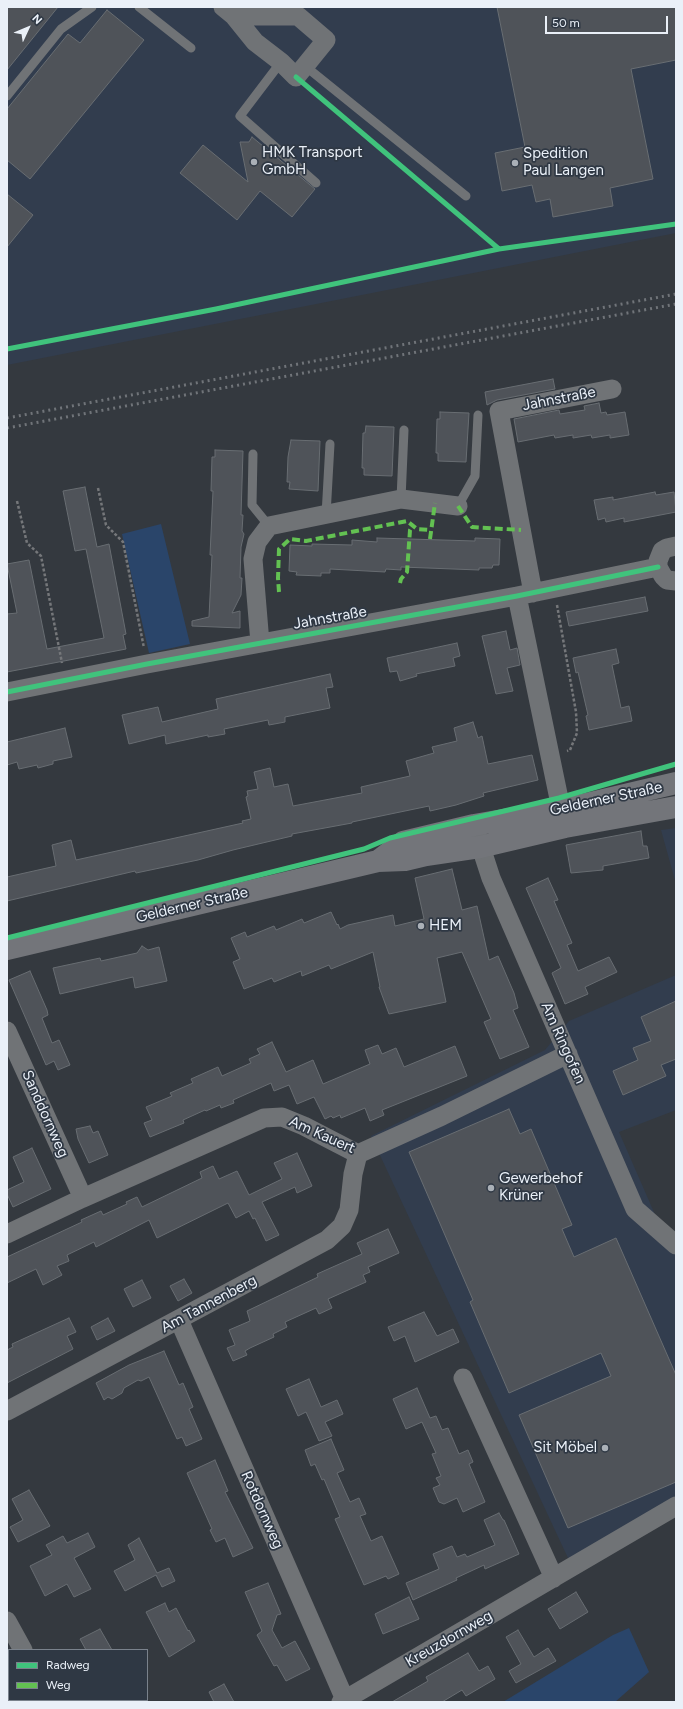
<!DOCTYPE html>
<meta charset="utf-8">
<style>
body{margin:0}
#map{position:relative;width:683px;height:1709px;overflow:hidden;background:#34393f;font-family:Figtree,sans-serif}
canvas{display:block}
.frame{position:absolute;inset:0;border:8px solid #eaf0f8;pointer-events:none}
.legend{position:absolute;left:8px;top:1649px;width:140px;height:52px;box-sizing:border-box;background:#2f3844;border:1px solid #7a828c;margin:0;padding:5px 7px;list-style:none;font-size:12px;color:#eaf0f8}
.legend li{display:flex;align-items:center;gap:8px;height:20px}
.legend b{width:20px;border:1px solid #7a828c}
.north{position:absolute;left:8px;top:8px;width:40px;height:40px;-webkit-text-stroke:3px #2f3844;paint-order:stroke;rotate:46deg;font-size:11px;font-weight:700;line-height:16px;text-align:center;color:#eaf0f8}
.north::after{content:'';display:block;margin:auto;width:14px;height:18px;background:#eaf0f8;clip-path:polygon(50% 0,100% 100%,50% 72%,0 100%)}
.scale{position:absolute;left:545px;top:16px;width:123px;height:18px;box-sizing:border-box;border:2px solid #eaf0f8;border-top:0;padding-left:5px;font-size:12px;line-height:14px;white-space:nowrap;color:#eaf0f8;-webkit-text-stroke:3px #2f3844;paint-order:stroke}
</style>
<div id="map">
<canvas width="683" height="1709"></canvas>
<div class="frame"></div>
<ul class="legend">
<li><b style="height:5px;background:#40c37c"></b>Radweg</li>
<li><b style="height:5px;background:#63c152"></b>Weg</li>
</ul>
<div class="north">N</div>
<div class="scale">50 m</div>
</div>
<script>
const c = document.querySelector('canvas').getContext('2d');
c.lineJoin = 'round';
function fillPath(path, color) { c.fillStyle = color; c.fill(path, 'evenodd'); }
const toPath = rows => new Path2D(rows.map(r => 'M' + r).join(''));
function stroke(path, color, width, dash) { c.strokeStyle = color; c.lineWidth = width; c.lineCap = dash ? 'butt' : 'round'; c.setLineDash(dash || []); c.stroke(path); }
function write(font, color, halo, rows, align = 'center') {
  c.font = font + ' Figtree,sans-serif'; c.lineWidth = 3.5; c.setLineDash([]); c.textBaseline = 'middle'; c.strokeStyle = halo; c.fillStyle = color; for (const [text, x, y, turn = 0] of rows) {
    c.save(); c.translate(x, y); c.rotate((+turn || 0) * Math.PI / 180); c.textAlign = isNaN(turn) ? turn : align; if (halo) c.strokeText(text, 0, 0); c.fillText(text, 0, 0); c.restore();
  }
}
const built = toPath([
 [7,7,676,7,676,233,7,365],
 [676,828,676,884,661,830],
 [676,975,676,1110,619,1132,660,1226,676,1239,676,1514,575,1573,371,1136,545,1050,569,1021]
]);
const green = toPath([
 [161,524,190,644,149,653,122,534],
 [629,1628,649,1672,615,1702,503,1702,613,1635]
]);
const building = toPath([
 [7,7,58,7,7,70,7,7],
 [497,7,676,7,676,60,631,69,653,179,610,188,613,206,553,217,550,199,536,202,532,185,502,191,495,153,525,147,497,7],
 [107,10,144,40,30,179,7,160,7,109,68,34,80,43,107,10],
 [252,137,315,189,292,217,260,191,237,220,180,173,203,145,248,182,240,142,249,142,252,137],
 [7,194,33,215,7,247,7,194],
 [553,379,555,389,497,400,487,405,485,392,553,379],
 [599,403,601,413,606,412,607,415,625,412,629,435,610,438,610,435,592,438,591,435,573,438,573,435,555,438,554,435,518,442,514,419,559,410,560,414,585,410,584,406,599,403],
 [440,412,469,413,466,462,438,461,438,453,436,453,437,419,440,419,440,412],
 [366,426,394,427,392,476,364,475,364,468,362,468,363,433,365,433,366,426],
 [291,440,320,441,318,491,289,489,290,482,287,482,288,457,291,440],
 [215,450,243,451,241,515,243,515,242,531,244,534,241,547,240,578,242,578,241,595,232,613,240,611,240,628,192,626,192,621,209,617,212,555,210,555,213,491,211,491,212,457,215,457,215,450],
 [85,487,97,547,109,544,126,634,123,635,126,649,7,672,7,614,17,613,7,564,29,560,47,649,104,638,86,549,75,551,63,491,85,487],
 [655,492,656,495,674,492,676,512,624,522,624,518,606,522,605,518,598,520,594,500,613,497,613,500,655,492],
 [377,538,475,541,475,538,500,539,499,565,493,565,492,568,479,568,479,570,401,567,401,570,386,569,385,572,330,569,330,573,321,573,321,576,296,575,297,572,289,571,290,545,312,546,312,544,352,545,352,540,377,542,377,538],
 [645,597,648,611,569,626,566,612,645,597],
 [506,631,510,650,517,648,520,665,507,668,513,691,496,694,482,636,506,631],
 [457,643,460,656,453,658,455,666,416,674,417,676,400,681,397,671,390,672,387,658,457,643],
 [616,649,619,663,612,665,621,708,629,706,632,721,589,730,586,716,588,715,578,672,576,673,573,658,616,649],
 [330,674,333,687,326,688,330,708,285,717,285,722,269,725,268,720,224,729,225,734,208,737,208,735,166,744,165,735,129,744,122,715,158,707,162,722,218,709,216,699,330,674],
 [473,722,478,738,482,736,488,764,532,755,538,780,483,793,484,796,456,805,430,811,429,806,352,822,352,823,292,834,292,836,233,850,198,860,136,873,135,871,7,901,7,877,56,866,52,845,71,840,76,860,243,823,242,821,251,819,246,797,248,796,247,791,258,789,254,772,270,768,274,787,288,784,293,806,362,793,361,787,410,776,406,761,434,753,432,747,457,741,454,728,473,722],
 [65,728,72,757,53,761,53,764,38,768,37,765,19,769,17,762,7,765,7,742,65,728],
 [641,831,643,846,647,846,649,858,603,866,603,870,571,873,566,845,641,831],
 [452,869,462,910,477,906,489,960,498,956,514,993,518,1008,513,1010,529,1047,500,1059,484,1022,491,1019,462,952,437,958,446,1002,389,1014,379,987,380,987,373,952,331,969,329,965,302,976,301,971,274,982,272,978,244,989,233,962,240,959,231,938,245,932,247,937,274,926,276,930,302,919,304,923,331,912,337,925,338,924,340,929,348,925,393,915,395,926,424,919,415,878,452,869],
 [548,878,558,900,554,901,572,943,567,945,578,971,609,957,617,972,585,987,588,994,565,1004,552,973,561,968,526,888,548,878],
 [142,946,148,950,159,947,167,981,135,988,133,977,60,994,53,968,100,958,101,961,137,953,142,946],
 [30,971,47,1010,48,1015,42,1018,52,1043,59,1040,70,1065,58,1070,54,1061,46,1065,9,980,30,971],
 [676,1001,676,1059,661,1065,666,1076,623,1095,613,1071,638,1060,633,1048,651,1041,641,1017,676,1001],
 [272,1042,286,1072,313,1060,323,1084,370,1064,365,1050,378,1045,382,1054,396,1048,404,1067,455,1046,467,1076,382,1110,384,1115,370,1121,365,1108,341,1118,340,1115,333,1118,331,1116,325,1119,314,1097,297,1104,289,1085,274,1091,271,1083,233,1100,234,1103,221,1108,220,1105,206,1111,205,1110,183,1120,184,1123,150,1137,144,1123,152,1120,146,1107,172,1096,170,1093,193,1083,191,1079,218,1067,222,1076,251,1063,249,1059,260,1054,257,1049,272,1042],
 [509,1109,520,1134,531,1129,572,1225,562,1229,574,1257,616,1238,676,1375,676,1482,568,1528,519,1415,611,1376,601,1353,509,1393,470,1302,473,1300,409,1152,509,1109],
 [90,1126,93,1133,98,1131,108,1155,89,1163,78,1139,76,1129,90,1126],
 [32,1148,51,1189,13,1207,7,1194,7,1190,24,1182,13,1157,32,1148],
 [297,1153,312,1186,297,1193,295,1187,262,1202,279,1235,266,1241,255,1218,253,1219,249,1211,236,1218,228,1203,157,1238,149,1220,96,1247,94,1242,67,1255,69,1261,57,1266,62,1275,43,1285,36,1269,7,1283,7,1257,82,1222,81,1220,101,1211,103,1215,127,1204,126,1202,137,1197,142,1207,202,1178,200,1172,213,1166,219,1179,237,1171,249,1195,282,1179,274,1163,297,1153],
 [388,1229,399,1253,368,1267,370,1272,363,1275,366,1282,328,1299,332,1308,319,1314,316,1308,285,1322,287,1327,273,1334,274,1337,250,1348,245,1351,247,1355,233,1361,227,1348,235,1345,229,1330,250,1321,247,1311,318,1277,317,1274,362,1254,357,1243,388,1229],
 [184,1279,192,1293,178,1301,170,1286,184,1279],
 [142,1280,151,1298,133,1307,124,1289,142,1280],
 [424,1312,437,1336,453,1329,459,1342,415,1362,405,1336,394,1341,388,1327,424,1312],
 [69,1318,76,1332,67,1336,73,1349,7,1383,7,1350,13,1347,12,1344,69,1318],
 [108,1318,115,1331,97,1340,91,1327,108,1318],
 [164,1351,179,1385,183,1383,193,1407,189,1409,202,1439,186,1446,182,1437,177,1439,149,1377,141,1381,138,1380,124,1388,122,1393,112,1399,108,1397,104,1400,96,1383,129,1365,164,1351],
 [309,1379,321,1407,337,1400,343,1414,325,1422,332,1436,319,1441,306,1412,298,1416,286,1389,309,1379],
 [417,1388,430,1418,436,1416,442,1430,448,1428,459,1454,468,1450,473,1462,469,1464,485,1502,463,1512,457,1498,444,1504,439,1502,433,1488,440,1485,436,1478,441,1476,432,1454,436,1453,422,1422,406,1429,393,1399,417,1388],
 [331,1439,344,1470,337,1473,350,1502,359,1498,366,1514,360,1516,371,1541,382,1536,399,1574,388,1579,386,1576,364,1585,335,1519,340,1517,324,1479,322,1480,315,1464,311,1466,305,1450,331,1439],
 [215,1460,228,1491,225,1492,253,1548,233,1557,225,1538,216,1542,210,1530,212,1529,187,1473,215,1460],
 [29,1490,50,1526,18,1542,10,1527,23,1520,12,1499,29,1490],
 [499,1513,503,1520,504,1520,519,1554,485,1569,484,1565,456,1578,457,1580,413,1600,406,1583,439,1569,433,1554,452,1546,457,1557,465,1554,467,1557,495,1545,484,1520,499,1513],
 [88,1533,95,1547,74,1558,91,1589,74,1597,67,1584,45,1596,30,1566,52,1555,46,1545,63,1536,67,1543,88,1533],
 [139,1538,157,1573,169,1568,175,1581,162,1587,156,1575,125,1591,114,1571,135,1560,128,1545,139,1538],
 [268,1583,281,1614,277,1615,272,1630,282,1648,295,1641,310,1669,286,1681,277,1665,274,1666,257,1635,262,1631,245,1592,268,1583],
 [576,1592,588,1612,560,1629,548,1609,576,1592],
 [409,1597,419,1619,383,1634,375,1614,409,1597],
 [165,1603,169,1612,176,1608,188,1631,189,1630,195,1641,169,1657,146,1612,165,1603],
 [100,1629,112,1650,86,1650,80,1639,100,1629],
 [518,1630,534,1657,548,1648,556,1661,516,1683,509,1671,521,1664,506,1637,518,1630],
 [468,1653,479,1671,488,1666,495,1679,466,1696,462,1690,442,1702,392,1702,428,1681,426,1677,468,1653],
 [224,1684,234,1702,214,1702,209,1692,224,1684]
]);
const path = toPath([
 [98,488,106,525,123,542,144,648],
 [17,501,27,543,41,556,62,663],
 [557,605,576,712,577,733,570,750,567,751]
]);
const service = toPath([
 [139,7,191,48],
 [281,62,240,116,316,183],
 [305,66,466,196],
 [7,96,61,29,92,7],
 [253,454,252,505,269,526],
 [401,499,404,430],
 [458,506,475,476,478,415],
 [326,515,330,444]
]);
const minor = toPath([
 [223,7,234,16,255,42,281,62,296,77,326,40,298,16,234,16],
 [676,546,667,548,662,551,658,561,658,567,663,576,667,580,676,581],
 [533,593,499,411,612,389],
 [517,596,564,823],
 [260,643,253,559,257,542,269,526,401,499,458,506],
 [7,692,147,664,517,596,658,567],
 [476,832,491,878,635,1209,676,1245],
 [7,1031,83,1198],
 [7,1234,83,1198,264,1118,282,1117,304,1126,358,1154,442,1116,568,1054],
 [179,1320,346,1702],
 [463,1378,554,1578],
 [7,1411,327,1240,342,1226,349,1210,353,1174,358,1154],
 [7,1621,23,1650],
 [49,1700,50,1702],
 [341,1702,676,1506]
]);
const secondary = toPath([
 [378,861,403,842,474,825,561,810,676,783],
 [7,949,378,861,405,860,426,855,480,847,565,827,676,807]
]);
const rail = toPath([
 [7,418,676,294],
 [7,428,676,304]
]);
const quiet = toPath([
 [458,506,472,527,521,530],
 [430,539,435,503],
 [400,583,401,579,407,572,410,530,413,525],
 [279,592,278,578,279,549,290,539,306,541,407,521,417,529,431,530]
]);
const cycleway = toPath([
 [296,77,499,249,676,224],
 [7,349,216,309,499,249],
 [7,692,147,664,517,596,658,567],
 [7,938,364,849,390,838,559,798,676,764]
]);
const markers = [
 [254,162,4,"#aab0b7"],
 [515,163,4,"#aab0b7"],
 [421,926,4,"#aab0b7"],
 [491,1188,4,"#aab0b7"],
 [605,1448,4,"#aab0b7"]
];
const poiNames = [
 ["HMK Transport",262,153],
 ["GmbH",262,170],
 ["Spedition",523,154],
 ["Paul Langen",523,171],
 ["HEM",429,926],
 ["Gewerbehof",499,1179],
 ["Krüner",499,1196],
 ["Sit Möbel",597,1448,"right"]
];
const streetNames = [
 ["Jahnstraße",559,399,-11],
 ["Jahnstraße",330,618,-10],
 ["Gelderner Straße",606,799,-12],
 ["Gelderner Straße",192,905,-13],
 ["Am Ringofen",563,1043,66],
 ["Sanddornweg",45,1114,66],
 ["Am Kauert",322,1135,24],
 ["Am Tannenberg",209,1304,-28],
 ["Rotdornweg",262,1510,66],
 ["Kreuzdornweg",449,1639,-30]
];
fillPath(built, '#323d4e');
fillPath(green, '#2a456a');
fillPath(building, '#4f5359');
stroke(building, '#686d72', 1);
stroke(path, '#75777a', 2.5, [3, 2]);
stroke(service, '#707376', 9);
stroke(minor, '#707376', 19);
stroke(secondary, '#73757a', 22);
stroke(rail, '#707479', 3, [2, 4]);
stroke(quiet, '#63c152', 4, [8, 4]);
stroke(cycleway, '#40c37c', 5);
for (const [x, y, r, color] of markers) { const dot = new Path2D(); dot.arc(x, y, r, 0, 2 * Math.PI); c.fillStyle = color; c.fill(dot); stroke(dot, '#2f3844', 1.5); }
write('15px', '#eaf0f8', '#2f3844', poiNames, 'left');
write('15px', '#eaf0f8', '#2f3844', streetNames);
</script>
